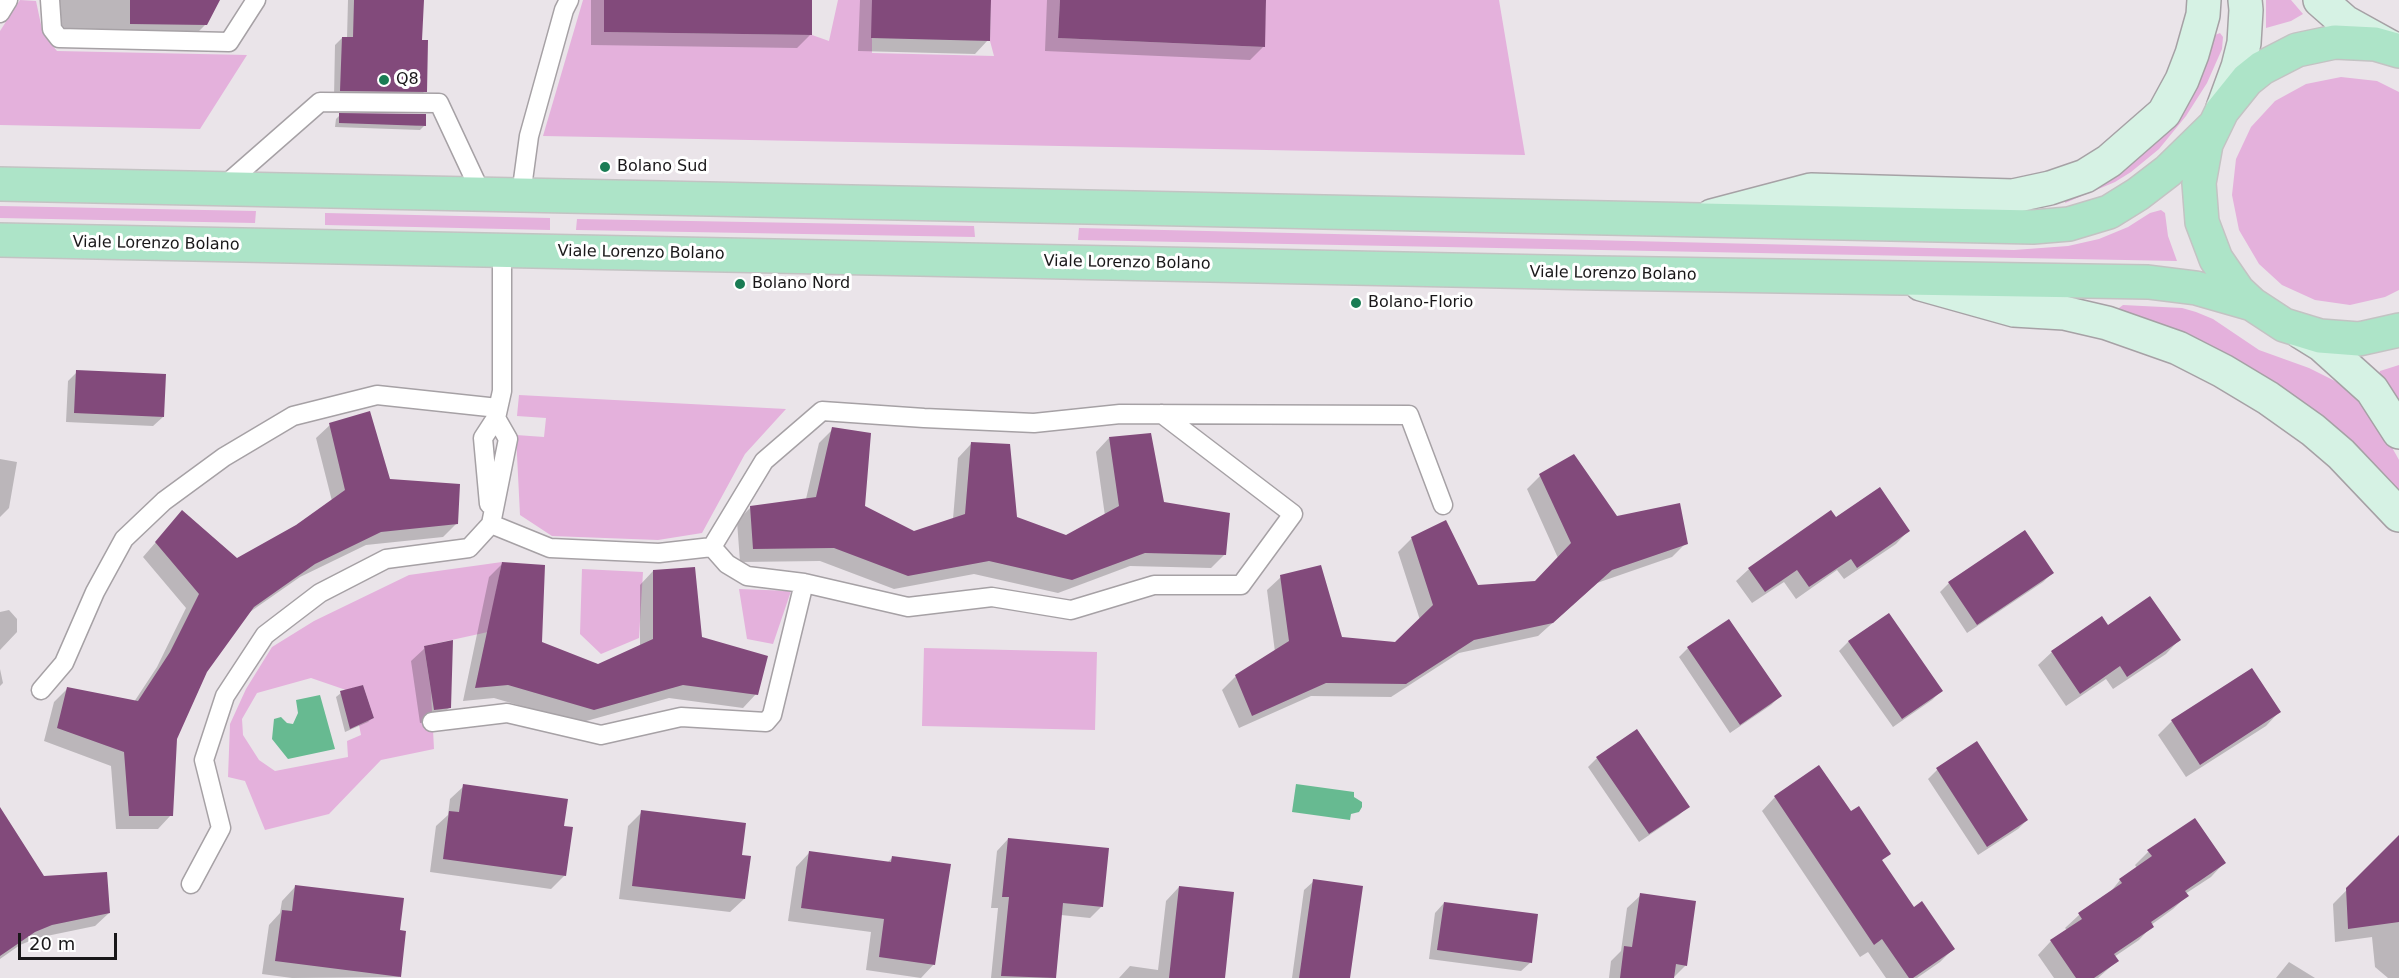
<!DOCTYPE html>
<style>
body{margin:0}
#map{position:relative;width:2399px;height:978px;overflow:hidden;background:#eae4e9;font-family:"DejaVu Sans",sans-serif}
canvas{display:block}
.scale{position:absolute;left:18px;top:933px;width:99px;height:27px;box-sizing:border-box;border:3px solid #191719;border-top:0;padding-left:8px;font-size:18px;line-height:21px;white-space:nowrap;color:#191719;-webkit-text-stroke:4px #fff;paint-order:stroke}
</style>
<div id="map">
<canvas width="2399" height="978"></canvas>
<div class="scale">20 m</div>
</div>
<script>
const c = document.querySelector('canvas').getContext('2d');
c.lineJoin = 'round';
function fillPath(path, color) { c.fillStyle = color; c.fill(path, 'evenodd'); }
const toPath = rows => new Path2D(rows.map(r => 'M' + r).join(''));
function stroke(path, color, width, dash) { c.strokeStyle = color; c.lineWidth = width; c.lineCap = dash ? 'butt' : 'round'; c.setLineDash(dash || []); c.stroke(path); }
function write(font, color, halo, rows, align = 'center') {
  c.font = font + ' "DejaVu Sans",sans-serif'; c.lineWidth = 6; c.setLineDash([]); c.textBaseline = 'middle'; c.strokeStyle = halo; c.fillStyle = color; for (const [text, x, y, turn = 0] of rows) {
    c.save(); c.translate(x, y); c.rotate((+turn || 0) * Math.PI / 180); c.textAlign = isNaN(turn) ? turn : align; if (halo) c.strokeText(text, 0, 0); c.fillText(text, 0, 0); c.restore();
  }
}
const green = toPath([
 [20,0,36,1,43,34,57,51,247,55,200,129,0,125,0,31],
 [583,0,604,0,604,32,812,35,829,41,838,0,872,0,872,53,994,56,990,41,991,0,1060,0,1058,38,1264,47,1266,0,1499,0,1525,155,543,136],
 [2266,0,2291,0,2303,14,2291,21,2266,28],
 [2220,33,2223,37,2222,49,2207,83,2186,116,2159,149,2131,172,2115,182,2065,203,2066,198,2204,69,2215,35],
 [2341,77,2377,81,2399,92,2399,290,2385,297,2350,305,2315,300,2282,285,2259,264,2239,230,2232,195,2236,159,2251,127,2275,101,2306,84],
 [0,206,256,211,255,223,0,218],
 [2161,210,2165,213,2168,236,2177,261,1078,240,1079,228,2014,250,2068,246,2099,239,2128,227,2150,213],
 [325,213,550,218,550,230,325,225],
 [577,219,974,226,975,237,576,230],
 [2123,305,2182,308,2196,312,2213,319,2259,350,2309,368,2341,384,2358,398,2384,433,2399,460,2399,495,2120,313,2119,308],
 [2399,365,2399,401,2379,375,2380,371],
 [519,395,786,409,745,454,702,533,658,540,552,536,520,515,516,435,544,437,546,418,517,416],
 [502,562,488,632,424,646,431,692,434,749,381,760,329,814,265,830,245,781,228,777,230,724,246,689,272,647,314,621,409,575],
 [311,678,346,690,363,685,374,718,359,725,361,735,347,741,348,757,275,771,259,760,243,735,242,719,257,693],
 [582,569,643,572,639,638,601,654,580,634],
 [739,589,791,591,773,644,747,639],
 [924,648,1097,652,1095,730,922,726]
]);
const water = toPath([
 [320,695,335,749,288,759,272,739,274,719,281,717,287,723,293,724,298,713,296,700],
 [1296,784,1354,792,1354,797,1362,802,1362,807,1359,812,1351,814,1350,820,1292,812]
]);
const shadow = toPath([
 [58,0,217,0,206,24,192,38,71,35,57,20],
 [348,0,422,0,421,41,425,91,418,98,334,97,335,45,342,38,347,38],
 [591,0,811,0,811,34,797,48,591,45],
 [860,0,989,0,988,40,975,54,858,51],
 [1047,0,1265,0,1263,47,1250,60,1045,51],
 [340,115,424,126,420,130,335,127,336,119],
 [77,372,163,417,153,426,66,422,68,381],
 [330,425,389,480,457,523,443,537,366,545,300,577,247,614,205,671,175,738,171,815,158,829,116,829,111,766,44,741,54,702,68,688,134,702,157,667,186,608,143,557,182,512,237,560,297,526,332,501,316,438],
 [833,429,863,507,914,533,953,519,958,458,971,444,1016,518,1066,536,1105,516,1096,452,1109,438,1163,504,1225,554,1211,568,1130,566,1058,593,974,574,894,589,820,561,740,562,737,521,751,507,806,499,819,443],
 [0,459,17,462,9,508,0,517],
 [1540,476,1617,518,1686,543,1672,557,1597,583,1538,636,1459,653,1391,697,1311,696,1239,728,1222,690,1236,676,1275,652,1267,590,1281,577,1341,639,1396,643,1420,620,1398,552,1411,539,1446,522,1477,587,1535,583,1558,558,1527,489],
 [1835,519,1908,531,1896,544,1844,579,1837,570,1796,599,1784,582,1752,603,1736,581,1749,569],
 [2025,532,2052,573,2043,582,1967,633,1940,592,1949,583],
 [503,563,541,643,598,665,640,646,640,585,653,571,701,638,756,694,743,708,669,698,579,723,494,698,463,701,489,577],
 [9,610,17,619,17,632,0,650,0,612],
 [1888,615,1941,691,1932,700,1893,727,1839,651,1848,642],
 [2101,618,2107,627,2179,640,2166,654,2113,689,2106,679,2066,706,2038,665,2052,652],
 [425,648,449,708,435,721,420,723,411,661],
 [1688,648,1780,696,1771,705,1730,733,1679,657],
 [0,669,3,683,0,686],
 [2252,670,2279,712,2266,726,2186,777,2158,735,2172,721],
 [341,693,372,718,368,722,345,732,336,697],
 [1977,743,2027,820,2018,829,1978,855,1928,779,1937,770],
 [1597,758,1688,806,1679,815,1639,842,1588,767],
 [464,786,562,827,565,875,551,889,430,872,436,826,448,815,450,799],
 [1775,797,1851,813,1889,853,1881,861,1914,909,1953,949,1940,962,1917,978,1886,978,1868,952,1860,957,1762,811],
 [642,812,744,899,730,912,619,899,628,826],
 [0,820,43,877,109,913,95,926,37,938,20,945,0,959],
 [2399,837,2399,978,2388,978,2375,967,2372,937,2335,942,2333,904],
 [1008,839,1102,906,1090,918,1061,915,1055,978,991,978,998,908,991,908,997,851],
 [2148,852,2224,863,2211,877,2185,894,2187,896,2173,909,2151,925,2152,926,2139,940,2114,957,2117,961,2098,978,2054,978,2038,955,2051,941,2067,930,2065,928,2079,915,2108,895,2120,880,2137,868,2135,865],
 [809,853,887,863,893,857,934,964,921,978,866,970,871,932,788,921,796,867],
 [1314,881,1348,978,1292,978,1304,890],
 [295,887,398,931,399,977,292,978,262,974,269,925,280,913,282,901],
 [1179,887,1223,978,1119,978,1130,966,1158,970,1166,901],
 [1641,895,1686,965,1673,978,1609,978,1611,961,1621,951,1627,908],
 [1444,903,1531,962,1521,971,1429,959,1435,913],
 [2289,962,2315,978,2276,978]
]);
const building = toPath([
 [130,0,220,0,207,25,130,24],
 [354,0,424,0,422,40,428,40,427,92,340,91,342,37,353,37],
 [604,0,812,0,812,35,604,32],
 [872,0,991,0,990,41,871,38],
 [1060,0,1266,0,1265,47,1058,38],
 [339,113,426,114,426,126,339,123],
 [76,370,166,374,164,417,74,413],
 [370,411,390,479,460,484,458,524,381,532,315,564,254,607,207,672,177,739,173,816,129,816,124,752,57,728,67,687,138,701,170,652,199,594,155,542,182,510,237,558,296,525,345,490,329,423],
 [832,427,871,433,865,506,914,531,965,514,971,442,1010,444,1017,517,1066,535,1119,506,1109,437,1151,433,1164,502,1230,513,1226,555,1145,553,1072,580,989,561,908,576,834,548,753,549,750,506,816,497],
 [1574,454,1617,516,1680,503,1688,544,1612,570,1553,623,1474,640,1406,684,1326,683,1252,716,1235,675,1289,641,1280,575,1321,565,1342,637,1395,642,1433,605,1411,537,1446,520,1478,585,1535,581,1571,543,1539,474],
 [1880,487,1910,531,1857,568,1851,559,1809,587,1797,570,1765,592,1748,568,1831,510,1836,517],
 [2025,530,2054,573,1977,625,1948,582],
 [502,562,545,565,542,642,598,664,653,639,653,570,695,567,702,637,768,656,758,695,683,685,594,710,508,685,475,688],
 [2150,596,2181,640,2127,677,2120,666,2080,694,2051,651,2102,616,2108,625],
 [1889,613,1943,691,1902,719,1848,641],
 [1729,619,1782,696,1740,725,1687,647],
 [453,640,451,708,434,710,424,646],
 [2252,668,2281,712,2200,765,2171,720],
 [363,685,374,718,350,729,340,691],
 [1637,729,1690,807,1649,834,1596,757],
 [1977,741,2028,820,1987,847,1936,768],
 [1819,765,1851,811,1859,806,1891,854,1882,860,1914,907,1922,901,1955,949,1913,978,1909,978,1882,939,1874,945,1774,796],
 [463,784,568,799,564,826,573,827,566,876,443,859,449,811,459,812],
 [0,807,44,876,107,872,110,913,52,925,35,932,0,956],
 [641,810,746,823,742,855,751,856,745,899,632,886],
 [2195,818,2226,863,2185,891,2189,896,2151,922,2154,927,2114,954,2119,961,2094,978,2076,978,2050,940,2082,919,2078,913,2122,883,2119,879,2152,856,2147,850],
 [2399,835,2399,922,2348,929,2346,888],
 [1008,838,1109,848,1103,907,1063,903,1056,978,1001,976,1009,897,1002,897],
 [809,851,891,862,892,856,951,864,935,965,879,957,884,919,801,908],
 [1313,879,1363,886,1350,978,1299,978],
 [295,885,404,898,400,930,406,931,401,977,275,961,282,910,292,911],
 [1179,886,1234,892,1225,978,1169,978],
 [1640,893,1696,901,1687,966,1676,964,1674,978,1620,978,1624,946,1632,947],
 [1444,902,1538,914,1532,963,1437,950]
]);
const service = toPath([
 [50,0,52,29,59,38,229,42,256,0],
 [0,13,8,0],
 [223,187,320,102,439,103,482,195],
 [521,195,529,136,564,10,569,0],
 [489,504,483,438,496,418,502,391,502,251],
 [491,524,550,548,659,553,712,547,764,461,822,411,924,418,1034,423,1120,414,1409,415,1443,505],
 [804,583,908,607,992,597,1071,610,1154,585,1241,585,1293,514,1162,414],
 [41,690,64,663,95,592,124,539,164,501,224,457,293,416,377,395,498,408],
 [432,722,507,713,601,735,681,717,766,722,772,715,804,583,747,576,727,564,712,547],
 [191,884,221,828,204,760,225,696,265,635,320,593,386,559,469,548,491,524,508,439,496,418]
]);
const secondary = toPath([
 [2320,0,2345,22,2392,48],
 [2223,108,2238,67,2244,43,2246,10,2245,0],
 [1712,216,1811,190,2013,196,2050,188,2085,176,2109,161,2164,113,2182,80,2192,54,2203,15,2204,0],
 [1921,284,2014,310,2064,313,2107,323,2178,348,2223,371,2268,398,2313,430,2341,454,2399,515],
 [2301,332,2322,345,2372,390,2399,432]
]);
const primary = toPath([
 [2399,51,2375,44,2335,42,2297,50,2262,68,2247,80,2222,111,2206,144,2199,183,2202,222,2216,259,2238,291,2252,304,2284,325,2320,336,2359,339,2399,330],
 [0,184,2033,227,2069,224,2109,212,2138,194,2168,171,2213,127],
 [0,240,1597,273,2148,282,2196,288,2252,304]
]);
const markers = [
 [384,80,6,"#1a7c54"],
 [605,167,6,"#1a7c54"],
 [740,284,6,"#1a7c54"],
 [1356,303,6,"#1a7c54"]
];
const poiNames = [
 ["Q8",396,80],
 ["Bolano Sud",617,167],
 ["Bolano Nord",752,284],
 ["Bolano-Florio",1368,303]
];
const streetNames = [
 ["Viale Lorenzo Bolano",156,244,1],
 ["Viale Lorenzo Bolano",641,253,1],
 ["Viale Lorenzo Bolano",1127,263,1],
 ["Viale Lorenzo Bolano",1613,274,1]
];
fillPath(green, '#e4b1dc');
fillPath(water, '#67ba91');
fillPath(shadow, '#0003');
fillPath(building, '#824a7b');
stroke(service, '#a6a1a5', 21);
stroke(secondary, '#a6a1a5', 36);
stroke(primary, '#c3c3c3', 36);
stroke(service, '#fff', 18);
stroke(secondary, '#d6f2e4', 33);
stroke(primary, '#ade4c8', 33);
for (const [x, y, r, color] of markers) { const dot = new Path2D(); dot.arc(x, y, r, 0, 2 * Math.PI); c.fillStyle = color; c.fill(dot); stroke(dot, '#fff', 2); }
write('16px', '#191719', '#fff', poiNames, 'left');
write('16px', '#191719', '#fff', streetNames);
</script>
